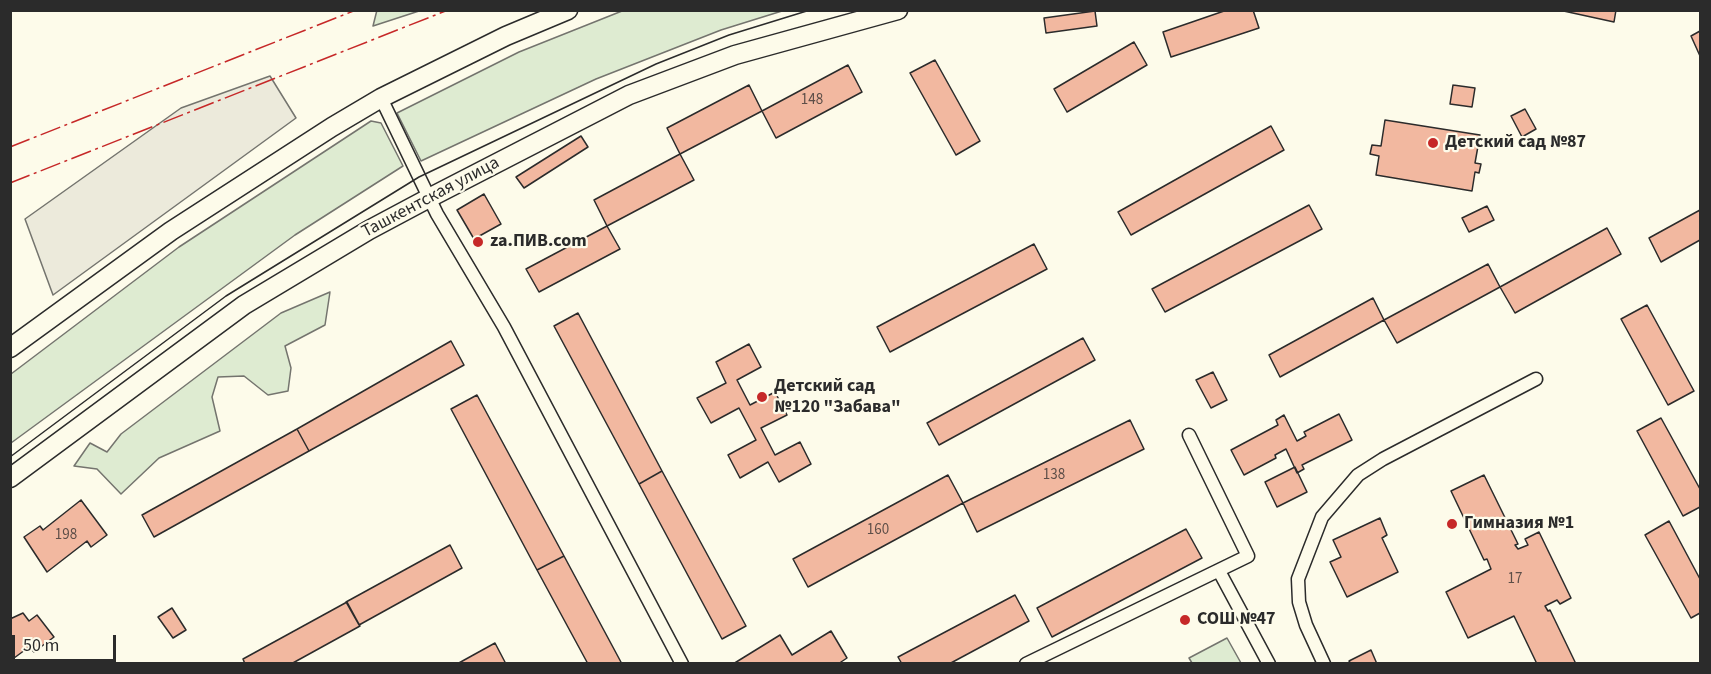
<!DOCTYPE html>
<meta charset="utf-8">
<style>
body{margin:0}
#map{position:relative;width:1711px;height:674px;overflow:hidden;background:#fdfbea;font-family:"Source Sans 3",sans-serif}
canvas{display:block}
.frame{position:absolute;inset:0;border:12px solid #2b2b2b;pointer-events:none}
.scale{position:absolute;left:12px;top:635px;width:104px;height:27px;box-sizing:border-box;border:3px solid #2b2b2b;border-top:0;padding-left:8px;font-size:18px;line-height:21px;white-space:nowrap;color:#2b2b2b;-webkit-text-stroke:4px #fdfbea;paint-order:stroke}
</style>
<div id="map">
<canvas width="1711" height="674"></canvas>
<div class="frame"></div>
<div class="scale">50 m</div>
</div>
<script>
const c = document.querySelector('canvas').getContext('2d');
c.lineJoin = 'round';
function fillPath(path, color) { c.fillStyle = color; c.fill(path, 'evenodd'); }
const toPath = rows => new Path2D(rows.map(r => 'M' + r).join(''));
function stroke(path, color, width, dash) { c.strokeStyle = color; c.lineWidth = width; c.lineCap = dash ? 'butt' : 'round'; c.setLineDash(dash || []); c.stroke(path); }
function write(font, color, halo, rows, align = 'center') {
  c.font = font + ' "Source Sans 3",sans-serif'; c.lineWidth = 4.5; c.setLineDash([]); c.textBaseline = 'middle'; c.strokeStyle = halo; c.fillStyle = color; for (const [text, x, y, turn = 0] of rows) {
    c.save(); c.translate(x, y); c.rotate((+turn || 0) * Math.PI / 180); c.textAlign = isNaN(turn) ? turn : align; if (halo) c.strokeText(text, 0, 0); c.fillText(text, 0, 0); c.restore();
  }
}
const green = toPath([
 [377,10,419,10,419,11,373,26,377,10],
 [622,11,782,11,721,30,596,79,421,161,397,113,519,52,622,11],
 [371,121,381,123,403,166,295,235,11,443,11,374,179,247,371,121],
 [330,292,325,325,285,346,291,368,288,391,268,395,244,376,218,377,212,397,220,431,159,458,121,494,97,469,74,466,90,443,107,452,121,434,281,313,330,292],
 [1227,638,1241,663,1192,663,1189,658,1227,638]
]);
const parking = toPath([
 [270,76,296,118,53,295,25,219,181,108,270,76]
]);
const building = toPath([
 [1227,10,1253,10,1259,28,1171,57,1163,32,1227,10],
 [1559,10,1616,10,1614,22,1559,10],
 [1095,11,1097,26,1046,33,1044,18,1095,11],
 [1700,31,1700,56,1691,36,1700,31],
 [1134,42,1147,65,1067,112,1054,89,1134,42],
 [935,60,980,141,956,155,910,73,935,60],
 [848,65,862,92,776,138,762,111,848,65],
 [749,85,762,111,680,154,667,128,749,85],
 [1453,85,1475,88,1472,107,1450,104,1453,85],
 [1525,109,1536,129,1522,137,1511,116,1525,109],
 [1385,120,1480,135,1475,163,1481,164,1479,173,1475,172,1472,191,1376,175,1379,156,1370,154,1372,145,1381,146,1385,120],
 [1271,126,1284,150,1131,235,1118,212,1271,126],
 [581,136,588,147,524,188,516,177,581,136],
 [680,154,694,180,607,226,594,200,680,154],
 [484,194,501,224,474,239,457,210,484,194],
 [1309,205,1322,229,1165,312,1152,289,1309,205],
 [1487,206,1494,220,1469,232,1462,218,1487,206],
 [1700,210,1700,240,1661,262,1649,238,1700,210],
 [607,226,620,249,539,292,526,269,607,226],
 [1607,228,1621,254,1515,313,1500,287,1607,228],
 [1034,244,1047,269,890,352,877,327,1034,244],
 [1488,264,1500,287,1397,343,1384,320,1488,264],
 [1373,298,1384,320,1280,377,1269,355,1373,298],
 [1647,305,1694,391,1668,405,1621,319,1647,305],
 [578,313,662,471,639,484,554,326,578,313],
 [1083,338,1095,360,939,445,927,423,1083,338],
 [451,341,464,365,309,451,297,429,451,341],
 [749,344,761,367,737,380,750,405,775,392,787,415,761,428,775,455,800,442,811,464,779,482,768,462,740,478,728,455,756,440,739,408,711,423,697,398,726,383,716,362,749,344],
 [1213,372,1227,400,1211,408,1196,380,1213,372],
 [477,395,564,556,537,570,451,409,477,395],
 [1339,414,1352,440,1302,465,1304,469,1297,473,1286,449,1275,455,1276,458,1244,475,1231,450,1278,425,1276,420,1284,415,1297,441,1306,436,1304,432,1339,414],
 [1661,418,1700,489,1700,507,1683,516,1637,431,1661,418],
 [1130,420,1144,449,977,532,963,503,1130,420],
 [297,429,309,451,154,537,142,515,297,429],
 [1295,467,1307,492,1277,507,1265,482,1295,467],
 [662,471,746,626,722,639,639,484,662,471],
 [948,475,963,503,808,587,793,559,948,475],
 [1484,475,1518,544,1515,545,1518,549,1528,545,1525,539,1539,532,1571,598,1560,604,1557,600,1545,606,1548,611,1550,610,1576,664,1537,664,1514,616,1468,638,1446,592,1491,569,1487,559,1484,560,1451,491,1484,475],
 [81,500,107,535,91,547,87,541,47,572,24,537,40,526,43,530,81,500],
 [1380,518,1387,535,1382,538,1398,572,1347,597,1330,562,1341,557,1333,540,1380,518],
 [1669,521,1700,579,1700,613,1691,618,1645,535,1669,521],
 [1186,529,1202,558,1052,637,1037,608,1186,529],
 [450,545,462,568,359,625,346,602,450,545],
 [564,556,622,664,588,664,537,570,564,556],
 [1015,595,1029,621,949,664,902,664,898,657,1015,595],
 [347,602,360,626,291,664,245,664,243,659,347,602],
 [172,608,186,630,173,638,158,617,172,608],
 [23,613,29,621,37,615,54,637,34,652,29,647,10,661,10,619,23,613],
 [831,631,847,658,838,664,733,664,780,635,792,655,831,631],
 [495,643,506,664,457,664,495,643],
 [1371,650,1377,664,1351,664,1349,661,1371,650]
]);
const street = toPath([
 [381,98,437,214,504,327,682,664],
 [1219,571,1269,664],
 [1026,664,1248,556,1189,435],
 [1324,664,1306,625,1299,602,1298,579,1322,517,1358,475,1383,459,1536,379]
]);
const secondary = toPath([
 [10,348,171,231,332,127,381,98,506,36,568,10],
 [10,478,244,305,369,230,429,198,629,95,735,55,898,10]
]);
const tram = toPath([
 [10,457,226,296,419,177,656,64,729,35,810,10]
]);
const power = toPath([
 [10,147,356,10],
 [10,183,448,10]
]);
const markers = [
 [1433,143,6,"#c62828"],
 [478,242,6,"#c62828"],
 [762,397,6,"#c62828"],
 [1452,524,6,"#c62828"],
 [1185,620,6,"#c62828"]
];
const numberNames = [
 ["148",812,101],
 ["138",1054,476],
 ["160",878,531],
 ["198",66,536],
 ["17",1515,580]
];
const poiNames = [
 ["Детский сад №87",1445,143],
 ["za.ПИВ.com",490,242],
 ["Детский сад",774,387],
 ["№120 \"Забава\"",774,408],
 ["Гимназия №1",1464,524],
 ["СОШ №47",1197,620]
];
const streetNames = [
 ["Ташкентская улица",431,198,-28]
];
fillPath(green, '#deebd1');
stroke(green, '#74746e', 1.5);
fillPath(parking, '#eceadb');
stroke(parking, '#74746e', 1.5);
fillPath(building, '#f2b8a0');
stroke(building, '#2b2b2b', 1.5);
stroke(street, '#2b2b2b', 15);
stroke(secondary, '#2b2b2b', 21);
stroke(street, '#fdfbea', 12);
stroke(secondary, '#fdfbea', 18);
stroke(tram, '#2b2b2b', 1.5);
stroke(power, '#c62828', 1.5, [21, 4.5, 3, 4.5]);
for (const [x, y, r, color] of markers) { const dot = new Path2D(); dot.arc(x, y, r, 0, 2 * Math.PI); c.fillStyle = color; c.fill(dot); stroke(dot, '#fdfbea', 2); }
write('15px', '#5d4e48', null, numberNames);
write('bold 18px', '#2b2b2b', '#fdfbea', poiNames, 'left');
write('18px', '#2b2b2b', '#fdfbea', streetNames);
</script>
